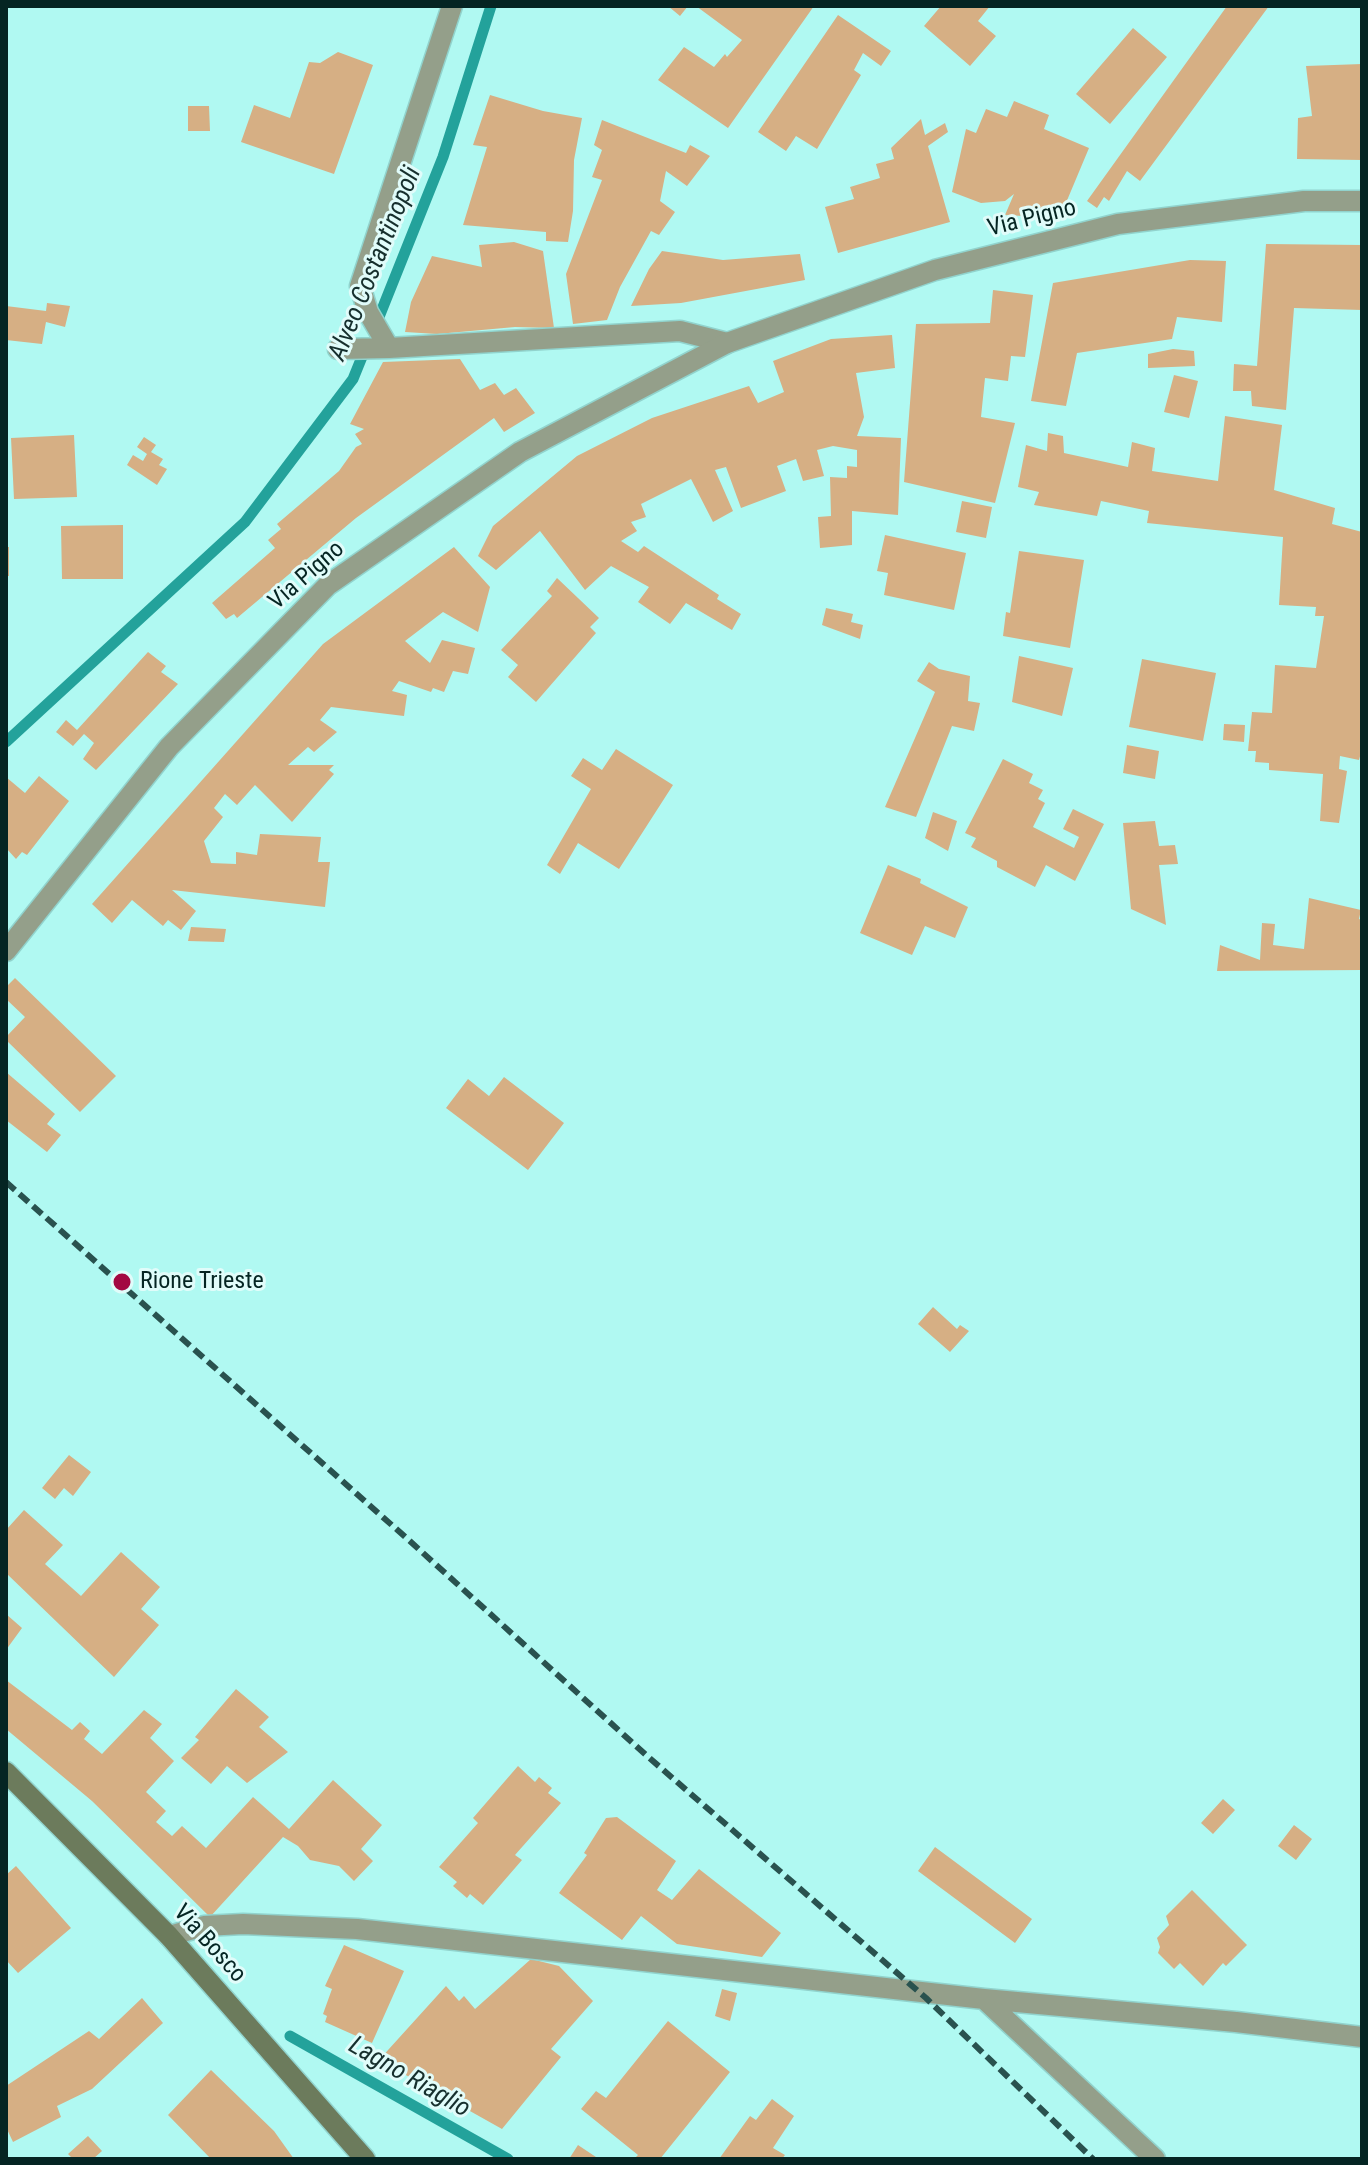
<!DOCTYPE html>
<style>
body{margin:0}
#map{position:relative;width:1368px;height:2165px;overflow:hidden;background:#b0f9f2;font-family:"Roboto Condensed",sans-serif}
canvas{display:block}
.frame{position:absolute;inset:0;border:8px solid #052523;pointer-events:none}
</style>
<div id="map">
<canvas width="1368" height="2165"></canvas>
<div class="frame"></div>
</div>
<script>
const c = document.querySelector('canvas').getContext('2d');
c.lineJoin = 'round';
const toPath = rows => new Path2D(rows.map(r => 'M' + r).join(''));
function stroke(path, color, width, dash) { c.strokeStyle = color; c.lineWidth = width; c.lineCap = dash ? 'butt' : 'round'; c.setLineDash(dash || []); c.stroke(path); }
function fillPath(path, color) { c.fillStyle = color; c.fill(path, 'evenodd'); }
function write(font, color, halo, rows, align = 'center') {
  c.font = font + ' "Roboto Condensed",sans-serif'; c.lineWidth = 6; c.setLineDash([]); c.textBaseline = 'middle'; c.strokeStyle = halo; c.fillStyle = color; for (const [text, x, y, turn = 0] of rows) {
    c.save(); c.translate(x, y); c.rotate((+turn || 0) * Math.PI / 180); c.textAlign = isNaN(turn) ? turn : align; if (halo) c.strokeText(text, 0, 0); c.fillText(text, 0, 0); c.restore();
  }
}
const stream = toPath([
 [375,327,443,157,491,6],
 [6,742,245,522,353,379,366,347],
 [290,2036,508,2159]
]);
const building = toPath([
 [668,6,688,6,680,16],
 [696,6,814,6,728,128,658,80,684,47,714,67,725,54,727,57,742,40],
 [941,6,990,6,978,21,996,36,970,66,924,26],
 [1227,6,1269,6,1140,181,1127,171,1109,201,1104,197,1097,208,1087,201],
 [838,15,891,51,881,66,863,53,854,70,861,75,817,149,796,136,786,151,758,132],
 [1133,28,1167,57,1110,124,1076,94],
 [338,52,373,65,334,174,241,142,254,105,290,118,309,62,320,63],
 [1362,64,1362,160,1297,159,1298,118,1312,116,1306,66],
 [490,95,543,111,582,118,574,160,573,211,568,242,546,241,546,232,463,225,487,147,473,145],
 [1014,101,1049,115,1044,129,1089,148,1063,210,1043,212,1041,217,1005,215,1014,194,1005,201,981,203,952,192,966,129,976,133,986,109,1007,117],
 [188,106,209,106,210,131,188,131],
 [921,119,925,135,945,123,948,132,928,146,950,222,838,253,825,207,854,199,850,187,880,178,876,164,894,159,891,148],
 [602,120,686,153,690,145,710,156,687,186,666,171,660,201,675,212,659,235,651,231,620,287,607,320,573,324,566,274,602,180,592,177,602,150,594,145],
 [514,242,543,251,554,328,515,327,437,334,405,332,411,302,432,256,482,267,479,245],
 [1266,244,1362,245,1362,310,1294,308,1286,410,1252,406,1251,391,1233,391,1234,364,1257,366],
 [662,251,723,260,800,254,805,280,681,303,631,306,649,269],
 [1190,260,1226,261,1222,322,1177,317,1172,339,1077,353,1066,406,1031,401,1053,283],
 [993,290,1033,295,1025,357,1011,356,1008,381,985,378,981,417,1015,423,995,503,904,482,916,324,990,323],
 [47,303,70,306,65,327,46,322,42,344,6,340,6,306,46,311],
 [892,335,895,368,856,373,864,417,857,436,901,438,898,515,852,511,852,545,820,548,818,517,831,516,830,477,847,478,847,466,857,467,857,450,833,446,817,450,824,476,803,481,796,459,777,466,786,491,741,508,726,467,715,470,733,511,713,522,691,479,641,504,646,517,631,522,637,531,621,541,638,552,644,546,719,595,717,599,741,614,732,630,686,603,670,624,638,602,649,587,611,566,585,590,540,531,496,570,478,556,493,526,577,456,652,418,749,386,758,403,784,392,773,361,831,339],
 [1173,349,1194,351,1195,366,1148,368,1148,354],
 [460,359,480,390,495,383,504,395,516,388,535,413,504,432,494,418,356,518,237,618,234,614,226,619,212,603,275,548,268,540,281,529,277,524,339,471,356,447,362,444,355,434,364,429,350,424,383,362],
 [1174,375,1198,381,1189,418,1164,412],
 [1225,416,1282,425,1274,490,1335,508,1332,524,1362,532,1360,724,1362,749,1359,760,1340,756,1339,769,1347,771,1339,823,1320,821,1323,774,1269,770,1269,763,1255,762,1256,751,1248,751,1252,712,1272,713,1275,665,1316,668,1324,616,1315,616,1316,607,1279,605,1283,537,1147,523,1149,511,1101,501,1097,516,1034,505,1039,492,1018,487,1026,445,1047,451,1048,433,1063,436,1064,453,1128,467,1132,442,1155,448,1152,471,1218,481],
 [74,435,77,497,14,499,11,438],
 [144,437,156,445,151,452,163,459,159,465,167,469,157,485,127,465,133,455,143,461,147,454,137,447],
 [962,501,992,507,986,538,956,532],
 [123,525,123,579,62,579,61,526],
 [885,535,966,553,954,610,884,595,888,573,877,571],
 [6,547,9,547,9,576,6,576],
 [454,547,490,587,478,632,443,612,405,641,430,663,442,640,475,648,468,674,453,671,444,692,433,688,431,692,399,681,392,691,407,695,404,716,331,707,320,720,337,732,314,752,308,747,288,765,334,765,329,770,334,774,292,822,255,785,237,805,225,794,214,808,223,817,204,841,211,863,236,864,236,852,257,855,260,834,321,837,318,862,330,862,325,907,172,890,196,911,181,930,168,920,163,926,132,900,112,923,92,904,323,644],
 [1019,551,1084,560,1070,648,1003,636,1006,612,1010,613],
 [557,578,599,618,590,627,596,633,536,702,508,677,518,665,501,650,552,596,547,591],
 [826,608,853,614,851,622,863,625,860,639,822,625],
 [148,652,166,666,161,672,178,684,96,770,83,759,94,743,84,734,73,746,56,732,66,720,77,730],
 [1019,656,1073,668,1062,716,1012,702],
 [1142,659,1216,673,1203,741,1129,727],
 [929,662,939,669,970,676,968,701,980,703,974,731,952,726,916,817,885,807,935,692,917,681],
 [1224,724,1245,725,1244,742,1223,740],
 [1127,745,1159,751,1155,779,1123,773],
 [616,749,673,785,619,869,578,843,560,874,547,865,591,789,571,776,583,758,602,770],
 [1003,759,1033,774,1029,783,1043,790,1038,799,1045,803,1033,827,1074,848,1079,837,1063,829,1073,809,1104,824,1075,881,1046,865,1035,887,997,867,997,861,971,847,976,838,965,833],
 [39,776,69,801,27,855,22,852,16,859,6,848,6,777,25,793],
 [933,812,957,821,948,851,925,838],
 [1155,821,1159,846,1175,845,1178,864,1159,865,1166,925,1131,909,1123,823],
 [888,865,921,879,920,883,968,907,955,938,925,926,912,955,860,933],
 [1309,898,1361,910,1359,919,1362,920,1362,970,1217,971,1220,945,1260,960,1262,923,1275,924,1273,945,1304,949],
 [191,927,226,929,224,942,188,941],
 [15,978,116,1076,80,1112,6,1040,6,1037,25,1017,6,999,6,987],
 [6,1072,55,1114,47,1124,61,1135,47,1152,6,1120],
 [504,1077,564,1123,528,1170,446,1108,468,1079,489,1096],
 [933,1307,957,1329,960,1325,969,1331,950,1352,918,1324],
 [69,1455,91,1472,73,1496,64,1488,55,1499,42,1488],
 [24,1510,63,1545,45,1564,81,1596,121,1552,160,1587,141,1609,159,1625,114,1677,6,1573,6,1530],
 [6,1614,22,1628,6,1650],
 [6,1680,72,1730,80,1722,90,1731,84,1739,102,1754,144,1710,162,1724,150,1738,174,1761,146,1792,166,1811,156,1822,172,1836,182,1826,206,1848,253,1797,289,1829,333,1780,382,1825,361,1849,373,1861,354,1881,339,1866,310,1860,298,1846,283,1837,210,1917,92,1801,6,1729],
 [236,1689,269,1717,259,1727,288,1752,247,1783,227,1766,211,1784,181,1758,199,1740,195,1737],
 [518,1766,535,1782,539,1777,552,1788,548,1793,561,1803,515,1855,522,1860,483,1905,470,1894,467,1898,453,1886,457,1882,439,1867,478,1823,473,1818],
 [1223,1799,1235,1810,1213,1834,1201,1823],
 [617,1817,676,1861,657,1890,672,1900,699,1869,781,1933,762,1957,677,1944,641,1916,622,1940,559,1893,587,1855,584,1853,606,1818],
 [1294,1825,1312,1839,1296,1860,1278,1846],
 [935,1847,1032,1919,1015,1943,918,1871],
 [16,1866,71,1928,18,1973,6,1960,6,1875],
 [1192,1890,1247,1945,1226,1966,1223,1963,1203,1986,1180,1963,1174,1969,1158,1953,1160,1947,1157,1938,1169,1925,1166,1916],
 [344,1945,404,1971,372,2043,325,2022,327,2016,323,2014,332,1989,325,1986],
 [531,1959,559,1966,593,2001,551,2049,561,2057,502,2129,379,2060,446,1986,459,2001,464,1996,475,2009],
 [722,1989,737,1993,730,2021,715,2016],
 [142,1998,163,2023,92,2089,57,2106,61,2117,13,2142,6,2127,6,2086,89,2031,99,2039],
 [668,2021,730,2072,660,2159,634,2159,638,2155,581,2109,596,2091,606,2098],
 [211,2070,274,2131,294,2159,211,2159,168,2115],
 [772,2099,794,2116,773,2148,785,2155,782,2159,719,2159,750,2116,756,2120],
 [88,2136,102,2151,93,2159,73,2159,68,2154],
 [578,2145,599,2159,569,2159]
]);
const minor = toPath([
 [452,6,360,286,368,312,389,348,680,331,727,343],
 [338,349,389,348],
 [169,1936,204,1926,243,1924,357,1929,984,1999,1236,2022,1362,2037],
 [984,1999,1155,2159]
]);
const tertiary = toPath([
 [6,951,169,747,328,585,520,452,727,343,935,270,1118,224,1304,201,1362,201]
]);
const secondary = toPath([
 [6,1772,169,1936,365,2159]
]);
const rail = toPath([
 [6,1182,412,1543,646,1755,926,1998,1093,2159]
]);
const markers = [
 [122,1282,10,"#a30842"]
];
const streetNames = [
 ["Via Pigno",1032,219,-14],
 ["Via Pigno",307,576,-41],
 ["Via Bosco",209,1944,48]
];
const poiNames = [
 ["Rione Trieste",140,1282]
];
const waterNames = [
 ["Alveo Costantinopoli",376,264,-68],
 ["Lagno Riaglio",409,2078,30]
];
stroke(stream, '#23a29b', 11);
fillPath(building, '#d6af84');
stroke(minor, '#91d3cd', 23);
stroke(tertiary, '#91d3cd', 23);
stroke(secondary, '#91d3cd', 23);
stroke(minor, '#949f8a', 20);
stroke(tertiary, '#949f8a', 20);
stroke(secondary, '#6c7b5c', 20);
stroke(rail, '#29524f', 6, [12, 6]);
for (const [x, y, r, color] of markers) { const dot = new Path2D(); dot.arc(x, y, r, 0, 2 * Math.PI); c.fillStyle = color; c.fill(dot); stroke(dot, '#e1fcfa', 3); }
write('24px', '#052523', '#e1fcfa', streetNames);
write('24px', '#052523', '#e1fcfa', poiNames, 'left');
write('italic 26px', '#162f2d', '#e1fcfa', waterNames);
</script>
